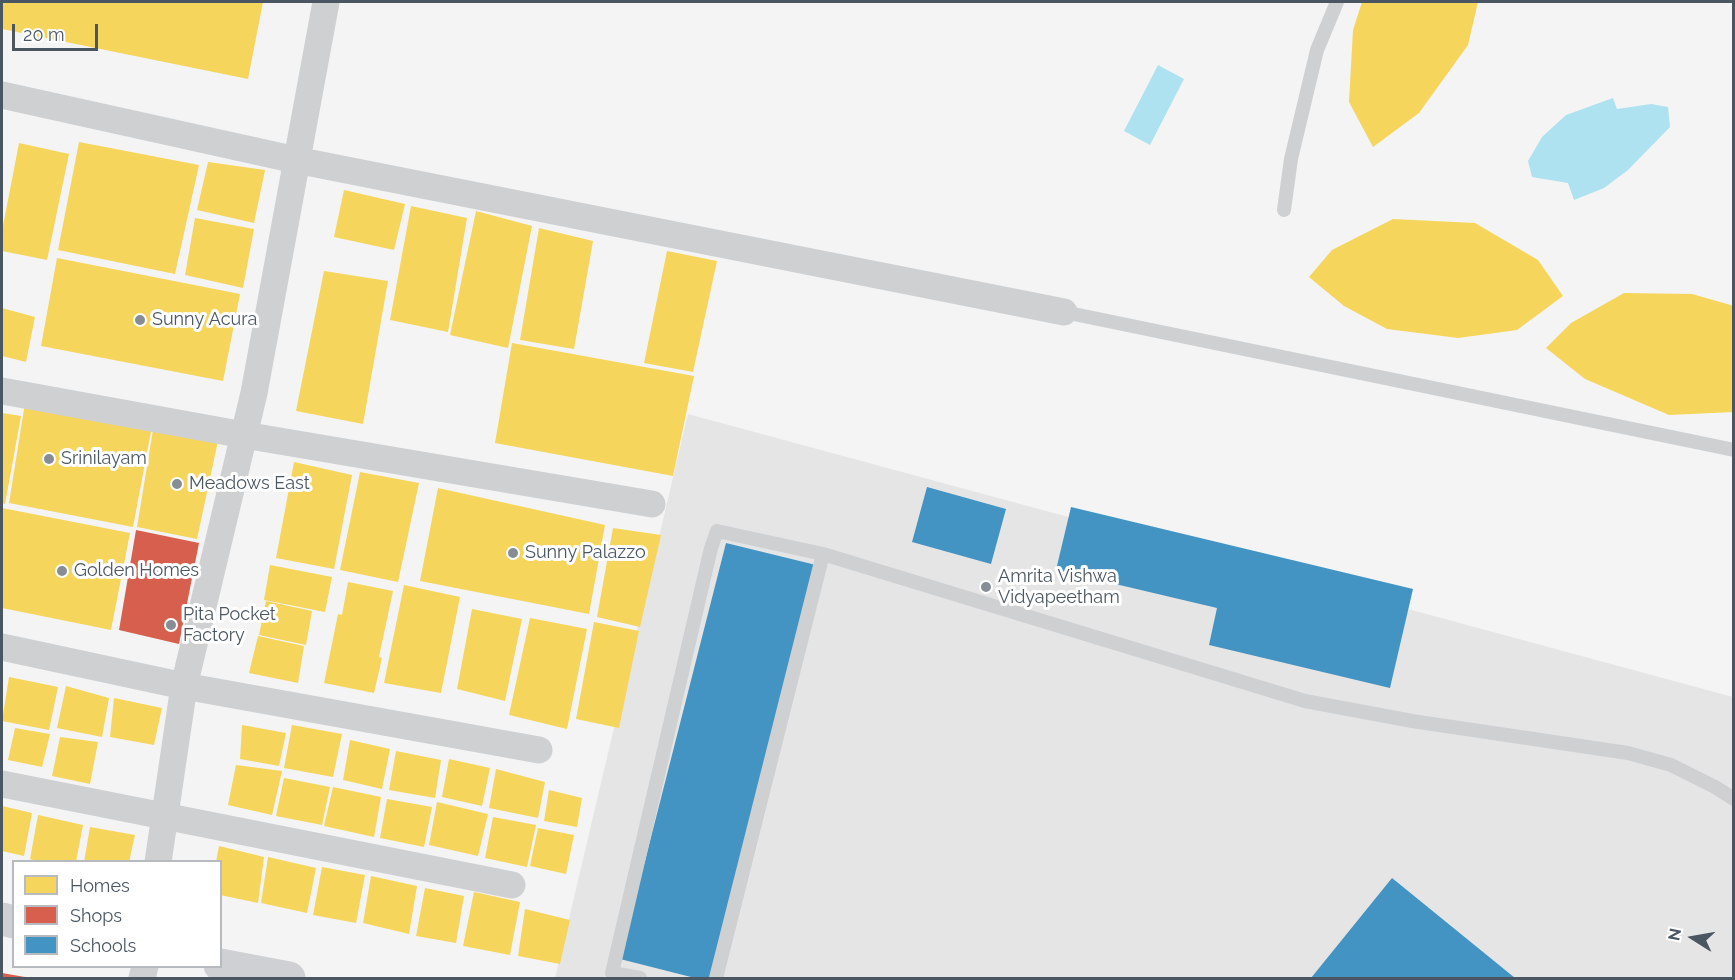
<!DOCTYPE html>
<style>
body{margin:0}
#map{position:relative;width:1735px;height:980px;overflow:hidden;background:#f4f4f4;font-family:Raleway,sans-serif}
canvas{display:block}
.frame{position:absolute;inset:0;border:3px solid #4a5661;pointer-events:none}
.legend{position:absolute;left:12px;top:860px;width:210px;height:108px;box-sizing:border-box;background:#fff;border:2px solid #b7bbc0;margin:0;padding:8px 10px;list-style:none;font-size:18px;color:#4a5661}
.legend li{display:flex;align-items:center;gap:12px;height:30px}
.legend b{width:30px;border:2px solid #b7bbc0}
.north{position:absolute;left:1663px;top:908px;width:60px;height:60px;-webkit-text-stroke:4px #fff;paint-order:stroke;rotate:281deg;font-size:16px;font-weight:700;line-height:24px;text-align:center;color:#4a5661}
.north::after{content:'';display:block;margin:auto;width:21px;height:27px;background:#4a5661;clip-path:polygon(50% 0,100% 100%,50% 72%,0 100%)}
.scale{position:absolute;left:12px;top:24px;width:86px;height:27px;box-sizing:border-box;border:3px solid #4a5661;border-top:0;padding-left:8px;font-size:18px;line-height:21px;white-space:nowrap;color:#4a5661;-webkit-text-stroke:4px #fff;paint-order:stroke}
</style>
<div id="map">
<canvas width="1735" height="980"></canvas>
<div class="frame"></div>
<ul class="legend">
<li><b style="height:16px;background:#f6d55c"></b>Homes</li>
<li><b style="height:16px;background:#d6604d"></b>Shops</li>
<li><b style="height:16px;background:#4393c3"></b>Schools</li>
</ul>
<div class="north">N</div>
<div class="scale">20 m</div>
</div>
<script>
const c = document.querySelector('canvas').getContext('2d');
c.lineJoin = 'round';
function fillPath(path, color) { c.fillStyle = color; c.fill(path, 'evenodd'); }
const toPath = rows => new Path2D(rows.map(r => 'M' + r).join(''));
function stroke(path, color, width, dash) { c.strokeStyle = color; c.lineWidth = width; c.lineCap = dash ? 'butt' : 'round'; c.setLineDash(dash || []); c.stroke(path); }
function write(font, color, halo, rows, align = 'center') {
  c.font = font + ' Raleway,sans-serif'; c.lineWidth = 6; c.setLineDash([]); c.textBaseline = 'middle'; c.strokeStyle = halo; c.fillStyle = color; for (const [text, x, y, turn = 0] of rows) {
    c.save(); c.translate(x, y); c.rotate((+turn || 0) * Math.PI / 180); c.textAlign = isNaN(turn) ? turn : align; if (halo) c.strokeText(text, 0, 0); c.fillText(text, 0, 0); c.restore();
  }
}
const education = toPath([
 [688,414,1733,697,1733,978,555,978]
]);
const water = toPath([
 [1158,65,1184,79,1150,145,1124,131],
 [1613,98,1617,109,1651,104,1668,107,1670,127,1628,170,1604,188,1574,200,1568,183,1532,177,1528,161,1542,137,1566,115]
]);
const homes = toPath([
 [2,2,263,2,248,79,2,29],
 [1362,2,1478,2,1468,45,1419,113,1373,147,1349,102,1353,30],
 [79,142,199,165,175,274,58,250],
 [19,143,69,154,47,260,2,251,2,231],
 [208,162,265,170,254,223,197,210],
 [344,190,405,204,394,250,334,237],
 [411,206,467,218,448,332,390,320],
 [476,211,532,226,508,348,450,335],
 [195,218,254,229,243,288,185,275],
 [1393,219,1475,223,1538,260,1563,296,1517,330,1458,338,1387,329,1344,306,1309,277,1332,250],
 [539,228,593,241,574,349,520,340],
 [667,251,717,261,693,372,644,363],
 [57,258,240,294,223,381,41,346],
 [324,271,388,281,363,424,296,411],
 [1624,293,1692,294,1734,306,1734,412,1669,415,1585,379,1546,348,1571,323],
 [2,308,35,317,26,362,2,356],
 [512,343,694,376,673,476,495,443],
 [25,403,152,426,133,527,9,503],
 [2,413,21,416,5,504,2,503],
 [153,430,218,441,197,539,137,527],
 [294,462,352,475,334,569,276,558],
 [360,472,419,483,398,582,340,570],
 [438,488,605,525,589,614,420,581],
 [2,508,130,533,111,630,2,608],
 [613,528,661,535,640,627,597,617],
 [270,565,332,577,325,612,264,600],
 [348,582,393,591,379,657,382,658,374,693,324,683,338,614,342,615],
 [404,585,460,597,441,693,384,683],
 [266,601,312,611,306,645,259,635],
 [472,609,522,619,505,701,457,689],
 [530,618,587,629,567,729,509,715],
 [594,622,639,631,619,728,576,719],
 [258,636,304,646,298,683,249,673],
 [9,677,58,687,49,730,2,721],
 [66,686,109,698,102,737,57,728],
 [114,698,162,708,154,745,110,737],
 [242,725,286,733,279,766,240,759],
 [292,725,342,734,333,777,284,768],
 [15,728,50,734,42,767,8,760],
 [60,737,98,742,90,784,52,776],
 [350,740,390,749,382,789,343,780],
 [396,751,441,760,435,798,389,790],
 [449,759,490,768,482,806,442,797],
 [236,765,282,771,272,815,228,805],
 [496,769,545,782,538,818,489,808],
 [284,778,330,787,322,825,276,816],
 [333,787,381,797,374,837,324,826],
 [549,790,582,798,577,827,544,821],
 [387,799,432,807,424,847,380,838],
 [437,802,488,814,478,856,429,845],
 [2,806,32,813,24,856,2,851],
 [38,815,83,825,76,862,40,862,30,859],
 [493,817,536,825,527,867,485,858],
 [90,827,135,835,129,862,84,862],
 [538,828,574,835,566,874,530,866],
 [219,846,264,857,258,903,220,895,220,862,216,862],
 [268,857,316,868,307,913,261,903],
 [322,867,365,875,356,923,313,915],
 [371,876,417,886,409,934,363,923],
 [425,888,464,896,456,943,416,936],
 [474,892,520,902,510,955,463,946],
 [525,909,570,920,560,964,518,956]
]);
const shops = toPath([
 [136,530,199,543,179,644,119,630],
 [2,973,25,977,25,978,2,978]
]);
const schools = toPath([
 [927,487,1006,509,991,564,912,542],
 [1071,507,1413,589,1390,688,1209,645,1217,608,1056,570],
 [726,543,816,565,711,978,695,978,620,959],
 [1392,878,1515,978,1311,978]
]);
const service = toPath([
 [1284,210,1291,159,1317,50,1337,2],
 [1064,312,1734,450],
 [640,978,612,973,711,548,717,531,823,554,1305,701,1412,721,1628,753,1671,765,1715,787,1734,799],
 [716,978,823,554]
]);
const minor = toPath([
 [2,95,296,160,1064,312],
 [2,391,244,435,652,504],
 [2,647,184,686,539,750],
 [2,784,512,885],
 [158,862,184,686,254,393,326,2],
 [142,978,145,966]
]);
const secondary = toPath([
 [2,919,14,922],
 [220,965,289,978]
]);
const markers = [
 [140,320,6,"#868d94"],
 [49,459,6,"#868d94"],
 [177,484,6,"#868d94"],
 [513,553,6,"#868d94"],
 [62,571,6,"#868d94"],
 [986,587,6,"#868d94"],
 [171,625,6,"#868d94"]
];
const poiNames = [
 ["Sunny Acura",152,320],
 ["Srinilayam",61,459],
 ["Meadows East",189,484],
 ["Sunny Palazzo",525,553],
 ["Golden Homes",74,571],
 ["Amrita Vishwa",998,577],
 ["Vidyapeetham",998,598],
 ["Pita Pocket",183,615],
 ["Factory",183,636]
];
fillPath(education, '#e6e5e6');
fillPath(water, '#aee2f0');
fillPath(homes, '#f6d55c');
fillPath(shops, '#d6604d');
fillPath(schools, '#4393c3');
stroke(service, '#ced0d2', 14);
stroke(minor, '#ced0d2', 27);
stroke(secondary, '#ced0d4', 33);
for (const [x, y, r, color] of markers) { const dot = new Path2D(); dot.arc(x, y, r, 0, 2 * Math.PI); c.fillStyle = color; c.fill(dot); stroke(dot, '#fff', 2); }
write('18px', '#4a5661', '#fff', poiNames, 'left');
</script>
